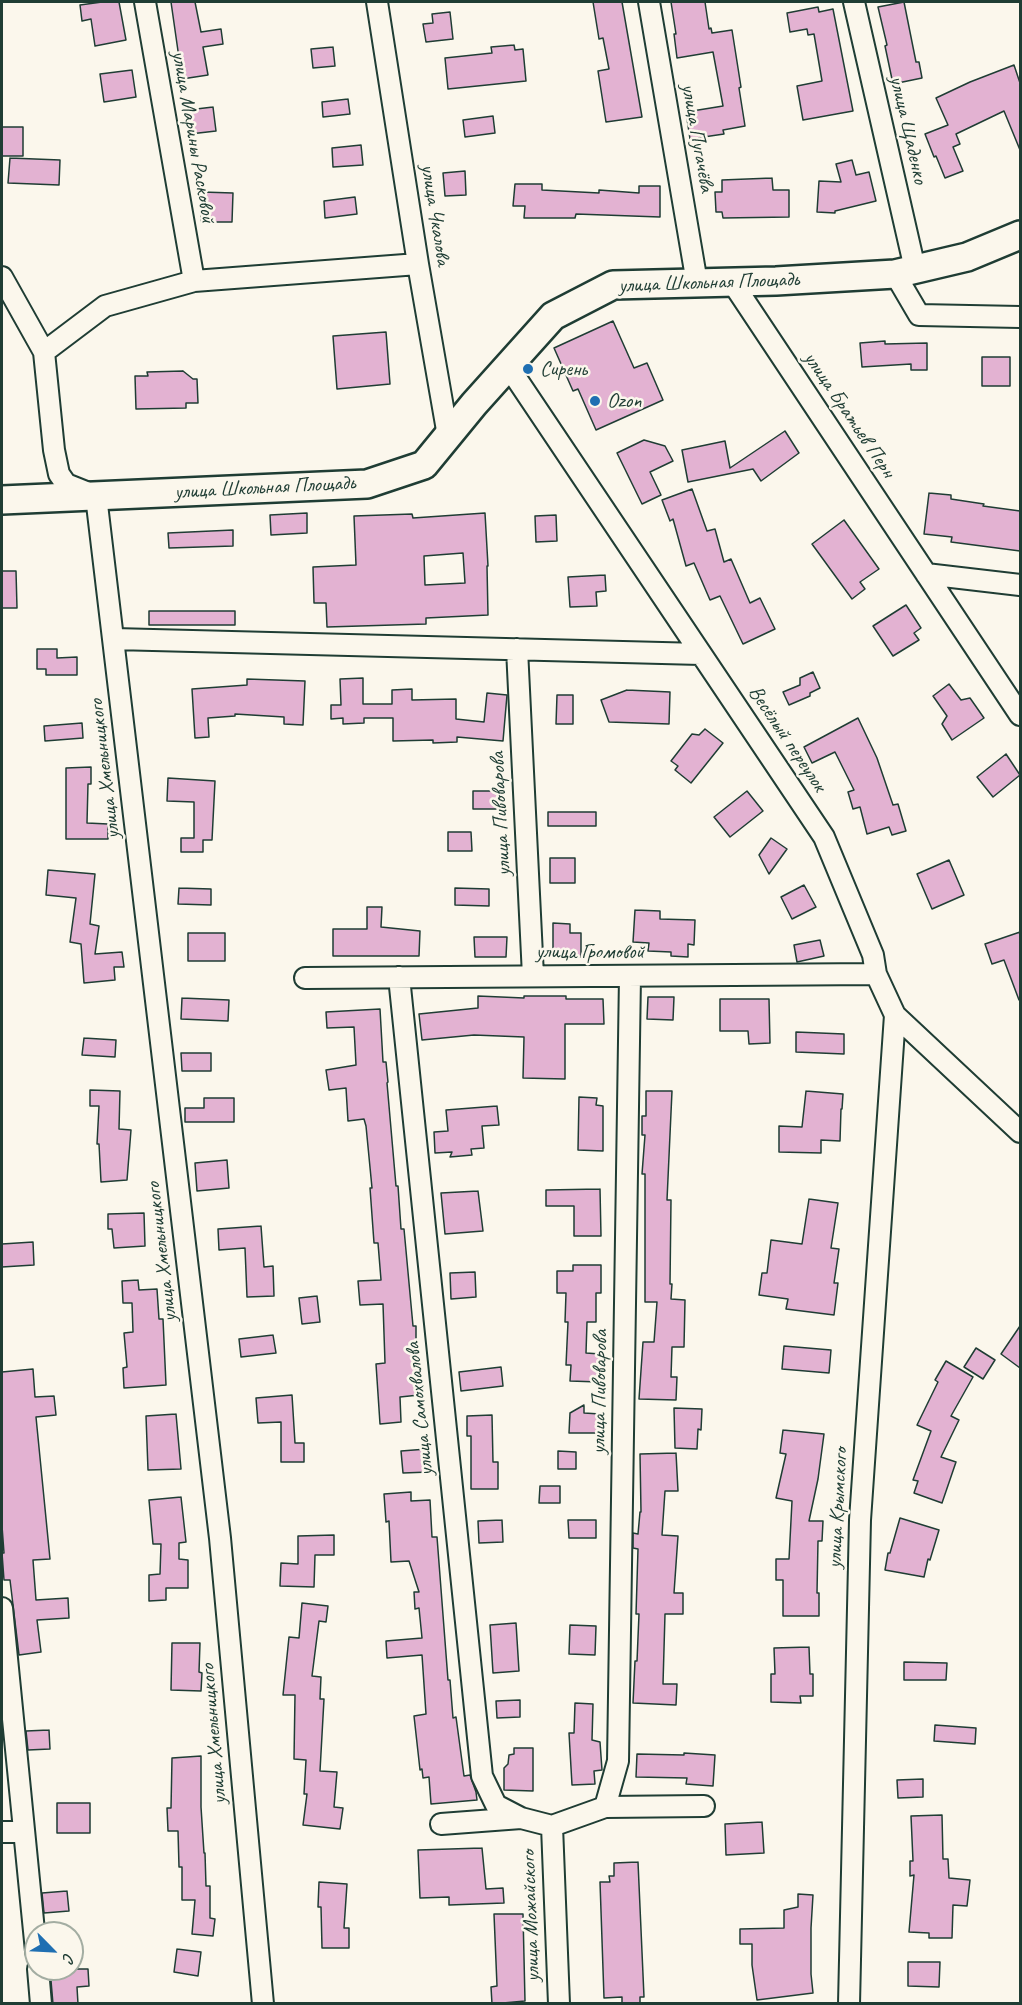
<!DOCTYPE html>
<meta charset="utf-8">
<style>
body{margin:0}
#map{position:relative;width:1022px;height:2005px;overflow:hidden;background:#fbf7ec;font-family:Caveat,sans-serif}
canvas{display:block}
.frame{position:absolute;inset:0;border:3px solid #1f3d34;pointer-events:none}
.north{position:absolute;left:24px;top:1921px;width:60px;height:60px;box-sizing:border-box;background:#fbf7ec;border:2px solid #a3ada2;border-radius:50%;rotate:114deg;font-size:16px;font-weight:700;line-height:24px;text-align:center;color:#1f3d34}
.north::after{content:'';display:block;margin:auto;width:21px;height:27px;background:#1f6fb2;clip-path:polygon(50% 0,100% 100%,50% 72%,0 100%)}
</style>
<div id="map">
<canvas width="1022" height="2005"></canvas>
<div class="frame"></div>
<div class="north">С</div>
</div>
<script>
const c = document.querySelector('canvas').getContext('2d');
c.lineJoin = 'round';
function fillPath(path, color) { c.fillStyle = color; c.fill(path, 'evenodd'); }
const toPath = rows => new Path2D(rows.map(r => 'M' + r).join(''));
function stroke(path, color, width, dash) { c.strokeStyle = color; c.lineWidth = width; c.lineCap = dash ? 'butt' : 'round'; c.setLineDash(dash || []); c.stroke(path); }
function write(font, color, halo, rows, align = 'center') {
  c.font = font + ' Caveat,sans-serif'; c.lineWidth = 5; c.setLineDash([]); c.textBaseline = 'middle'; c.strokeStyle = halo; c.fillStyle = color; for (const [text, x, y, turn = 0] of rows) {
    c.save(); c.translate(x, y); c.rotate((+turn || 0) * Math.PI / 180); c.textAlign = isNaN(turn) ? turn : align; if (halo) c.strokeText(text, 0, 0); c.fillText(text, 0, 0); c.restore();
  }
}
const building = toPath([
 [102,2,119,2,126,40,95,46,91,19,82,21,80,5,102,2],
 [171,2,195,2,201,32,221,29,223,44,203,47,208,75,182,79,171,2],
 [593,2,622,2,642,117,606,122,598,71,609,69,603,38,599,39,593,2],
 [671,2,705,2,709,29,711,28,712,33,732,30,741,87,739,88,745,126,723,130,724,134,690,139,686,112,723,106,713,52,677,58,674,34,676,34,671,2],
 [904,2,916,62,919,62,922,78,893,84,885,46,887,45,878,7,904,2],
 [818,7,819,12,833,9,853,111,803,120,797,86,822,81,814,34,808,35,807,29,790,32,787,13,818,7],
 [450,12,453,39,426,42,423,24,433,23,432,14,450,12],
 [514,45,515,50,523,49,526,81,448,89,445,58,492,53,491,47,514,45],
 [333,47,335,66,313,68,311,49,333,47],
 [1014,65,1020,83,1020,150,1004,111,956,134,960,144,953,147,963,171,945,178,936,156,934,157,925,134,948,125,936,98,970,82,1014,65],
 [132,70,136,97,104,102,100,74,132,70],
 [348,99,350,114,323,117,322,102,348,99],
 [213,107,216,131,190,134,188,110,213,107],
 [493,116,495,133,465,137,463,120,493,116],
 [2,127,23,127,23,156,2,156,2,127],
 [361,145,363,165,333,167,332,148,361,145],
 [10,158,60,160,59,185,8,183,10,158],
 [852,160,856,175,869,172,876,201,835,211,835,213,817,212,819,181,841,182,836,164,852,160],
 [465,171,466,195,445,196,443,173,465,171],
 [772,178,773,190,789,190,789,217,723,218,722,212,716,212,715,192,722,192,722,180,772,178],
 [515,184,542,184,542,190,599,193,599,190,639,193,639,186,660,186,660,217,576,214,575,218,524,218,525,206,513,206,515,184],
 [202,192,233,193,232,222,201,222,202,192],
 [355,197,357,214,325,218,324,201,355,197],
 [613,321,634,368,647,363,663,400,596,430,578,389,573,391,554,348,613,321],
 [386,332,390,384,337,389,333,336,386,332],
 [885,341,885,344,927,343,927,370,911,370,911,364,862,367,860,343,885,341],
 [982,357,1010,357,1010,386,982,386,982,357],
 [183,371,193,379,197,379,198,403,186,403,186,408,136,409,135,376,148,376,147,372,183,371],
 [785,431,799,453,761,481,753,469,688,482,682,450,725,441,730,468,785,431],
 [644,440,665,446,673,461,650,472,661,495,642,504,617,453,644,440],
 [692,489,707,531,715,529,724,562,731,559,750,603,760,598,775,629,743,644,720,596,710,600,694,563,686,566,673,519,670,521,662,500,692,489],
 [929,493,951,495,951,499,984,504,983,506,1020,511,1020,551,951,542,952,537,924,534,929,493],
 [307,513,307,533,271,535,270,515,307,513],
 [485,513,488,566,487,566,488,615,426,618,426,624,327,627,326,603,314,603,313,567,356,565,354,516,412,514,413,518,485,513],
 [463,553,465,583,425,585,424,556,463,553],
 [556,515,557,541,536,542,535,516,556,515],
 [844,520,879,569,860,582,865,589,852,599,812,544,844,520],
 [233,530,233,546,169,548,168,533,233,530],
 [2,571,16,571,17,608,2,608,2,571],
 [605,575,606,591,596,592,597,606,570,607,568,577,605,575],
 [906,605,921,628,914,633,919,640,893,656,873,626,906,605],
 [149,611,235,611,235,625,149,625,149,611],
 [37,649,57,649,57,658,77,657,77,675,46,675,46,669,37,669,37,649],
 [813,672,820,688,810,693,810,696,789,705,783,692,800,685,800,678,813,672],
 [363,678,363,704,392,704,392,690,412,689,412,700,456,699,456,719,484,722,487,693,507,695,503,741,457,737,457,742,433,743,433,740,393,741,393,718,364,718,364,723,343,724,343,718,331,719,331,705,341,705,340,679,363,678],
 [247,679,305,681,303,725,284,724,284,717,235,714,235,716,208,718,209,737,195,738,192,689,247,685,247,679],
 [949,684,961,700,970,698,984,718,952,740,942,724,947,716,933,696,949,684],
 [627,690,670,692,669,724,609,722,601,700,627,690],
 [557,695,573,695,573,724,556,724,557,695],
 [858,718,877,758,893,805,898,804,906,831,892,835,889,827,867,834,860,807,853,809,848,792,854,790,835,752,812,763,804,747,858,718],
 [82,723,83,738,45,741,44,726,82,723],
 [705,729,723,743,691,783,675,770,678,766,671,761,692,734,699,735,705,729],
 [1006,754,1020,775,993,797,977,777,1006,754],
 [91,767,91,784,88,784,87,823,108,824,108,839,66,839,66,768,91,767],
 [168,778,215,781,212,840,203,840,203,852,181,852,181,838,194,838,194,802,167,801,168,778],
 [473,791,499,791,500,809,473,809,473,791],
 [747,791,763,811,730,837,714,817,747,791],
 [548,812,596,812,596,826,548,826,548,812],
 [448,832,471,832,472,851,448,851,448,832],
 [771,838,787,849,769,874,759,855,771,838],
 [550,858,575,858,575,883,550,883,550,858],
 [949,860,964,895,932,909,917,874,949,860],
 [48,870,95,874,90,924,99,926,95,954,122,952,124,967,114,967,115,980,84,983,81,944,70,942,76,898,46,895,48,870],
 [804,885,816,907,792,919,781,897,804,885],
 [179,888,211,889,211,905,178,904,179,888],
 [455,888,489,889,489,906,455,905,455,888],
 [367,907,382,907,381,927,420,931,419,956,333,956,333,929,367,929,367,907],
 [635,910,660,911,660,919,695,920,694,945,688,944,688,957,671,956,671,952,648,951,649,943,633,942,635,910],
 [553,923,570,924,570,933,581,933,581,957,553,957,553,923],
 [1020,932,1020,1000,1019,1000,1004,960,992,964,985,944,1020,932],
 [188,933,225,933,225,961,188,961,188,933],
 [474,937,507,937,506,957,475,957,474,937],
 [820,940,824,956,797,962,794,945,820,940],
 [478,996,524,998,524,996,566,996,566,999,603,999,604,1024,565,1024,565,1079,523,1078,524,1037,474,1035,422,1040,419,1014,478,1008,478,996],
 [648,997,674,997,673,1020,647,1019,648,997],
 [182,998,229,1000,228,1021,181,1019,182,998],
 [720,999,769,999,770,1043,749,1044,748,1031,720,1031,720,999],
 [380,1009,383,1062,386,1062,388,1082,387,1083,396,1186,398,1186,401,1229,404,1229,413,1326,416,1326,416,1345,413,1345,419,1395,400,1397,401,1422,380,1424,376,1364,385,1363,383,1304,360,1305,358,1281,381,1280,378,1243,374,1243,370,1188,372,1188,366,1126,364,1119,348,1121,346,1088,329,1090,326,1070,356,1065,354,1027,327,1028,326,1012,380,1009],
 [796,1032,844,1034,844,1054,796,1052,796,1032],
 [84,1038,116,1040,115,1057,82,1055,84,1038],
 [181,1053,211,1053,211,1071,182,1071,181,1053],
 [90,1090,120,1091,119,1129,131,1130,127,1180,101,1182,99,1144,97,1144,99,1106,90,1106,90,1090],
 [646,1091,672,1091,667,1200,671,1200,670,1284,672,1284,671,1299,685,1300,684,1347,672,1347,671,1377,677,1377,676,1400,639,1399,643,1342,654,1342,657,1302,645,1302,645,1174,642,1174,645,1135,642,1135,642,1116,646,1116,646,1091],
 [806,1091,843,1094,842,1109,841,1109,840,1141,821,1140,821,1153,779,1152,779,1126,802,1127,806,1091],
 [579,1097,597,1098,596,1105,603,1106,603,1151,578,1150,579,1097],
 [204,1098,234,1098,234,1122,185,1122,185,1108,204,1108,204,1098],
 [497,1106,499,1125,482,1126,484,1148,471,1149,472,1155,450,1157,452,1152,435,1153,434,1132,448,1131,446,1110,497,1106],
 [227,1160,229,1188,197,1191,195,1163,227,1160],
 [600,1189,601,1236,574,1236,574,1206,546,1206,546,1190,600,1189],
 [478,1191,483,1231,445,1234,441,1193,478,1191],
 [809,1199,838,1203,831,1248,839,1249,834,1283,838,1283,834,1315,786,1309,788,1299,759,1295,762,1273,767,1273,771,1240,802,1244,809,1199],
 [144,1213,145,1246,114,1248,112,1229,108,1229,108,1214,144,1213],
 [261,1226,264,1267,273,1266,274,1296,247,1297,245,1248,219,1250,218,1229,261,1226],
 [33,1242,34,1265,2,1267,2,1244,33,1242],
 [573,1265,601,1265,601,1293,596,1293,596,1322,587,1322,586,1353,600,1354,599,1382,570,1381,571,1365,566,1365,568,1322,565,1322,566,1293,557,1293,557,1271,573,1271,573,1265],
 [475,1272,476,1297,451,1299,450,1273,475,1272],
 [138,1280,139,1290,157,1289,159,1319,163,1319,166,1385,124,1388,123,1368,127,1367,124,1333,133,1332,132,1303,123,1303,122,1281,138,1280],
 [317,1296,320,1322,302,1324,299,1298,317,1296],
 [1020,1326,1020,1368,1001,1354,1020,1326],
 [273,1335,276,1353,241,1357,239,1339,273,1335],
 [784,1346,831,1350,829,1373,782,1369,784,1346],
 [976,1348,995,1360,983,1379,964,1367,976,1348],
 [946,1361,973,1377,951,1416,959,1420,941,1457,956,1462,942,1503,914,1493,918,1481,913,1480,931,1431,917,1425,938,1382,935,1380,946,1361],
 [501,1367,503,1386,461,1391,459,1372,501,1367],
 [33,1369,35,1397,54,1396,56,1415,36,1417,50,1559,33,1560,36,1600,68,1598,69,1618,37,1620,41,1652,19,1655,10,1580,4,1580,2,1553,4,1553,2,1526,2,1372,33,1369],
 [292,1395,295,1443,304,1443,304,1462,281,1462,281,1422,258,1423,256,1398,292,1395],
 [584,1405,584,1413,600,1414,599,1433,569,1433,570,1413,584,1405],
 [674,1408,702,1409,701,1430,698,1429,697,1449,675,1448,674,1408],
 [176,1414,181,1469,148,1470,146,1416,176,1414],
 [492,1415,493,1462,498,1462,498,1489,471,1489,471,1436,467,1436,467,1416,492,1415],
 [783,1430,824,1434,818,1479,809,1521,823,1521,822,1541,818,1541,817,1593,819,1593,819,1616,783,1616,783,1580,776,1580,776,1559,789,1559,792,1501,776,1498,786,1454,780,1453,783,1430],
 [427,1449,429,1472,403,1473,401,1451,427,1449],
 [558,1451,576,1452,576,1469,558,1469,558,1451],
 [676,1453,678,1491,665,1491,662,1535,678,1536,674,1593,683,1593,683,1614,665,1614,663,1684,677,1684,676,1705,633,1703,635,1661,637,1661,639,1614,636,1614,638,1549,633,1548,633,1533,638,1534,640,1512,641,1512,640,1454,676,1453],
 [540,1486,560,1486,560,1503,539,1503,540,1486],
 [411,1492,411,1501,430,1500,432,1537,437,1537,448,1680,450,1680,453,1718,456,1717,464,1776,470,1775,476,1792,477,1800,431,1804,429,1777,423,1778,422,1769,420,1770,414,1716,426,1714,422,1655,387,1658,386,1641,422,1638,419,1608,415,1609,414,1592,419,1592,409,1561,391,1562,389,1521,386,1522,384,1494,411,1492],
 [181,1497,186,1542,179,1543,179,1559,188,1560,188,1588,166,1588,166,1600,149,1601,149,1575,160,1574,161,1544,153,1544,149,1500,181,1497],
 [900,1518,939,1530,930,1560,928,1559,924,1577,885,1570,888,1553,890,1553,900,1518],
 [502,1520,503,1542,479,1543,478,1521,502,1520],
 [568,1520,596,1520,596,1538,569,1538,568,1520],
 [334,1535,334,1555,315,1555,314,1587,280,1586,281,1563,298,1564,298,1536,334,1535],
 [302,1603,328,1606,326,1622,319,1621,312,1676,321,1677,320,1699,324,1699,320,1771,337,1772,334,1807,343,1808,340,1829,303,1825,307,1794,304,1794,306,1760,294,1759,295,1695,283,1695,289,1637,299,1638,302,1603],
 [516,1623,519,1671,493,1673,490,1625,516,1623],
 [570,1625,596,1626,595,1655,569,1654,570,1625],
 [172,1643,200,1643,199,1672,202,1673,201,1691,171,1690,172,1643],
 [809,1647,810,1674,813,1674,813,1696,800,1696,801,1703,771,1702,771,1674,775,1674,774,1648,809,1647],
 [904,1662,947,1663,946,1680,904,1680,904,1662],
 [520,1700,520,1717,497,1718,496,1701,520,1700],
 [575,1703,593,1704,592,1740,600,1742,602,1770,594,1771,595,1784,572,1785,569,1733,574,1733,575,1703],
 [935,1725,976,1728,975,1744,934,1741,935,1725],
 [49,1730,50,1749,28,1750,26,1731,49,1730],
 [514,1748,533,1748,533,1791,504,1790,504,1768,508,1764,509,1755,514,1754,514,1748],
 [684,1753,715,1755,713,1786,686,1784,687,1778,636,1777,637,1754,684,1755,684,1753],
 [201,1756,201,1807,204,1853,205,1853,206,1886,210,1886,210,1918,215,1919,213,1936,192,1934,195,1900,182,1900,182,1867,179,1867,178,1831,168,1831,167,1808,171,1808,172,1758,201,1756],
 [923,1779,923,1797,898,1798,897,1780,923,1779],
 [57,1803,90,1803,90,1833,57,1833,57,1803],
 [942,1815,943,1859,948,1859,949,1878,970,1880,967,1906,953,1905,952,1938,929,1938,929,1933,909,1932,914,1875,910,1876,910,1861,913,1861,911,1816,942,1815],
 [762,1822,764,1853,726,1855,725,1824,762,1822],
 [482,1848,486,1889,503,1888,504,1903,449,1905,449,1897,420,1898,418,1850,482,1848],
 [638,1862,644,1997,640,1997,640,2004,622,2004,622,1997,604,1998,600,1882,610,1882,609,1876,614,1876,614,1863,638,1862],
 [319,1882,347,1884,344,1928,349,1928,349,1948,322,1948,321,1907,318,1907,319,1882],
 [67,1891,69,1911,44,1913,42,1893,67,1891],
 [798,1894,813,1895,811,1928,811,1974,813,1993,757,2000,752,1965,752,1944,740,1944,740,1929,784,1928,784,1910,798,1907,798,1894],
 [494,1914,523,1914,525,2001,492,2004,491,1987,497,1986,494,1914],
 [177,1949,201,1952,198,1976,174,1972,177,1949],
 [908,1962,940,1962,939,1987,908,1986,908,1962],
 [50,1969,88,1969,89,1986,77,1987,78,2004,53,2004,50,1969]
]);
const street = toPath([
 [145,2,194,281],
 [377,2,418,264,448,436],
 [649,2,697,283],
 [854,2,915,269],
 [895,274,919,315,1020,317],
 [2,277,44,352,54,450,59,474,66,484,96,496,220,1538,263,2004],
 [732,282,1020,715],
 [44,352,105,306,194,281,418,264],
 [508,366,824,837,873,955,876,974,895,1015,1020,1132],
 [926,574,1020,585],
 [114,639,701,654],
 [517,649,533,976],
 [399,977,482,1776,496,1805,521,1818],
 [305,978,876,974],
 [2,1608,36,1951],
 [605,1807,618,1761,630,976],
 [441,1824,521,1818,552,1826,605,1807,704,1806],
 [552,1826,559,2004],
 [2,1832,24,1832],
 [38,1969,41,2004],
 [849,2004,860,1520,895,1015]
]);
const secondary = toPath([
 [2,500,367,484,424,465,474,404,553,316,613,285,776,281,895,274,967,257,1020,235]
]);
const markers = [
 [528,369,6,"#1f6fb2"],
 [595,401,6,"#1f6fb2"]
];
const streetNames = [
 ["улица Щаденко",908,130,77],
 ["улица Марины Расковой",193,137,80],
 ["улица Пугачёва",697,138,80],
 ["улица Чкалова",435,215,81],
 ["улица Школьная Площадь",709,283,-2],
 ["улица Братьев Перн",849,415,56],
 ["улица Школьная Площадь",265,488,-3],
 ["Весёлый переулок",787,739,56],
 ["улица Хмельницкого",105,769,-97],
 ["улица Пивоварова",501,814,-93],
 ["улица Громовой",590,952],
 ["улица Хмельницкого",162,1252,-97],
 ["улица Пивоварова",600,1392,-89],
 ["улица Самохвалова",420,1409,-96],
 ["улица Крымского",838,1508,-87],
 ["улица Хмельницкого",214,1734,-95],
 ["улица Можайского",531,1916,-92]
];
const poiNames = [
 ["Сирень",540,369],
 ["Ozon",607,401]
];
fillPath(building, '#e3b2d2');
stroke(building, '#1f3d34', 1.5);
stroke(street, '#1f3d34', 24);
stroke(secondary, '#1f3d34', 32);
stroke(street, '#fbf7ec', 20);
stroke(secondary, '#fbf7ec', 27);
for (const [x, y, r, color] of markers) { const dot = new Path2D(); dot.arc(x, y, r, 0, 2 * Math.PI); c.fillStyle = color; c.fill(dot); stroke(dot, '#fbf7ec', 2); }
write('21px', '#1f3d34', '#fbf7ec', streetNames);
write('21px', '#1f3d34', '#fbf7ec', poiNames, 'left');
</script>
